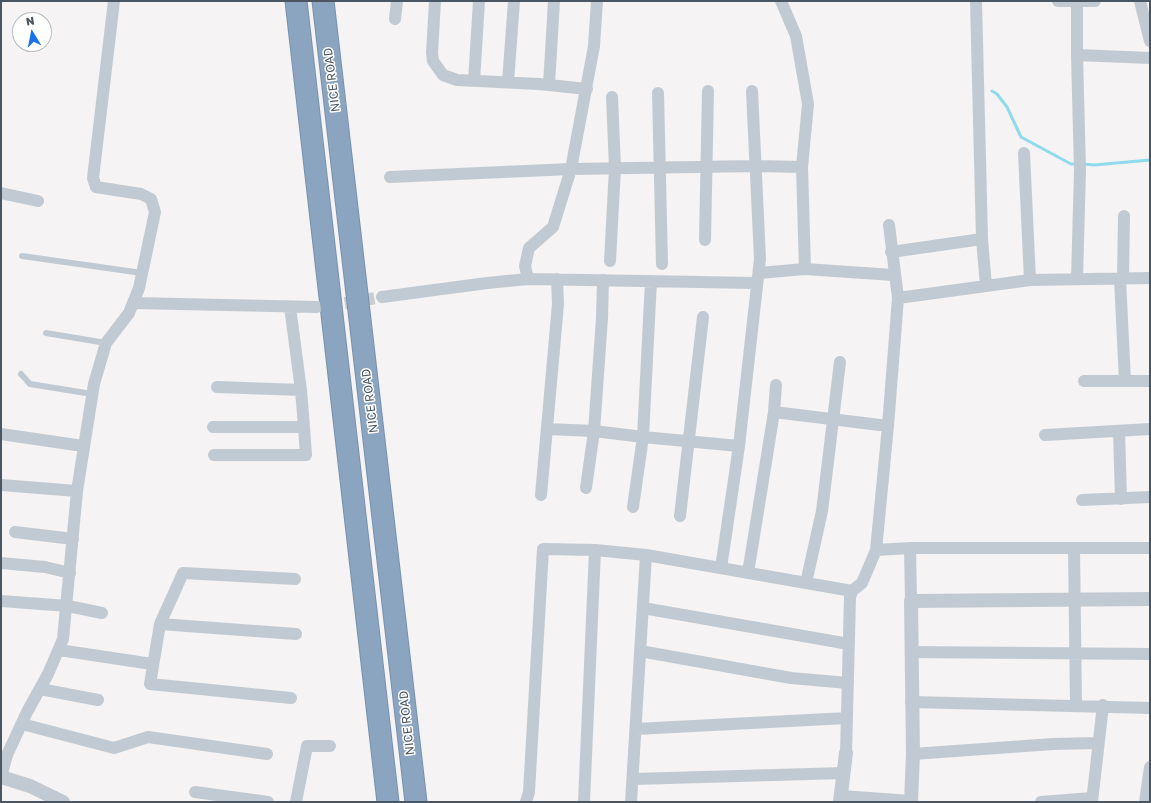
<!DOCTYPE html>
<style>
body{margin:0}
#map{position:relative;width:1151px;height:803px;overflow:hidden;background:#f5f3f3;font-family:"Golos Text",sans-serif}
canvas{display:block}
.frame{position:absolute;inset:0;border:2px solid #4a5661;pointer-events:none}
.north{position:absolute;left:12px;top:12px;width:40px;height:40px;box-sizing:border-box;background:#fff;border:1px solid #b7bbc0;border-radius:50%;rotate:350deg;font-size:11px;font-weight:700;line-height:16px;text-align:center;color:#4a5661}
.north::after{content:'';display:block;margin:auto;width:14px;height:18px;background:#1a73e8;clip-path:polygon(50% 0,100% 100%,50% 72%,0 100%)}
</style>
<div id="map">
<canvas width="1151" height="803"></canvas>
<div class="frame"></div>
<div class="north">N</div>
</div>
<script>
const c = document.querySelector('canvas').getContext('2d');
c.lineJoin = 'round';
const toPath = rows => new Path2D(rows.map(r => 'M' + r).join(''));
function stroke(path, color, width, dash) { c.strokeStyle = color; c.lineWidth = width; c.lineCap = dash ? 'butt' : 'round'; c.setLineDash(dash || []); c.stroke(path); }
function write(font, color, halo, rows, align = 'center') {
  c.font = font + ' "Golos Text",sans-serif'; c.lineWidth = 3; c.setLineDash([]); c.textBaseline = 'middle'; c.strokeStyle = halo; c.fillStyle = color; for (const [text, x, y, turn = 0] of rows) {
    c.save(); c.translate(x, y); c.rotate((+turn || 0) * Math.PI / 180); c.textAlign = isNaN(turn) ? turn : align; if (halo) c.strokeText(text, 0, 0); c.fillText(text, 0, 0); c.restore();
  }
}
const stream = toPath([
 [992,91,997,94,1007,107,1021,137,1071,164,1077,164],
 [1083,164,1094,165,1150,160]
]);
const minorTunnel = toPath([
 [327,306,382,297]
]);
const service = toPath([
 [22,256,142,273],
 [46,333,106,343],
 [21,374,30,384,92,394]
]);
const minor = toPath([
 [435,1,432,53,433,61,443,75,457,80,539,84,587,89],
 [781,1,796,36,808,104,802,167,805,269],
 [976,1,982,239,986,286],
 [1058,1,1095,1],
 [1140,1,1150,41],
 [1077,2,1077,55,1080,170,1077,279],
 [395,19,397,1],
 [1077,55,1150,58],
 [474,81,479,1],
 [508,82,514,1],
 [549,85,554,1],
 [658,93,662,264],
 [1024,153,1030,280],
 [390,177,571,169,756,166,802,167],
 [1,193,38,201],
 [889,225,898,298,1030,280,1150,278],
 [705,240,708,91],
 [891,252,982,239],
 [610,261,615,168,612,97],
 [759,273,805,269,893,275],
 [528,279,525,266,529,248,553,227,571,169,594,46,597,1],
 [1120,279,1125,381],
 [1123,279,1124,216],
 [382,297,487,283,528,279,756,283],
 [133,303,317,307],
 [290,307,301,390],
 [1084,381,1150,381],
 [217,387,301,390,304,427],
 [774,412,888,426],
 [213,427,304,427,306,455,214,455],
 [547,429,594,431,643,437,739,446],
 [1119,431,1121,499],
 [1,434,83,446],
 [1045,435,1150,429],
 [1,485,77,491],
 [586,488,594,431,602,318,603,280],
 [541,495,558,304,557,279],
 [1082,500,1150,497],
 [633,507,643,437,651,281],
 [680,516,703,317],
 [15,532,73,539],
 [1074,548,1076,705],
 [876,550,910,548],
 [1,563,45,567,70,573],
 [721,568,739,446,760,259,752,91],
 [748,573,774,412,776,385],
 [806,583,822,511,840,362],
 [852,591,862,583,876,550,888,426,898,298],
 [1,601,68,606,102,613],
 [911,601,910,548,1150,548],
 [643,608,849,644],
 [160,624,183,573,295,579],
 [59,650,152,664],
 [640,651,791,678,848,683],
 [911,652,1150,654],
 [40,689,98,700],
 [291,698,150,684,160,624,296,634],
 [911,702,1150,708],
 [22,724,114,748,148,737,267,754],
 [636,729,847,718],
 [913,754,1053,744,1098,743],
 [1,777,7,755,27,712,48,674,63,639,77,491,94,384,106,343,129,313,139,288,155,212,151,199,141,194,96,187,93,178,114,1],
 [633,779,844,773],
 [195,792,268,802],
 [296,802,307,746,330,746],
 [526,802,529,792,543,549,595,550,646,555,852,591,850,597,846,753],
 [584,802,595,550],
 [631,802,646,555],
 [1041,802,1092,798],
 [1092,802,1103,705],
 [1145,802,1150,767]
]);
const tertiary = toPath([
 [1,777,30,786,63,802],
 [841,797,911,802,913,754,911,601,1150,599],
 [840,802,846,753]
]);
const motorway = toPath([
 [296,1,388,802],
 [323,1,416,802]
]);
const streetNames = [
 ["NICE ROAD",332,80,-97],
 ["NICE ROAD",370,401,-97],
 ["NICE ROAD",407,723,-96]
];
stroke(stream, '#90daee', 3);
stroke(minorTunnel, '#caccce', 12, [12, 6]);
stroke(motorway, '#7690ad', 23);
stroke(service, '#c1cad2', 6);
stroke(minor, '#c1cad2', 12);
stroke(tertiary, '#c1cad2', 14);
stroke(motorway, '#8ba5c1', 21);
write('12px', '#4a5661', '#fff', streetNames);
</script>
